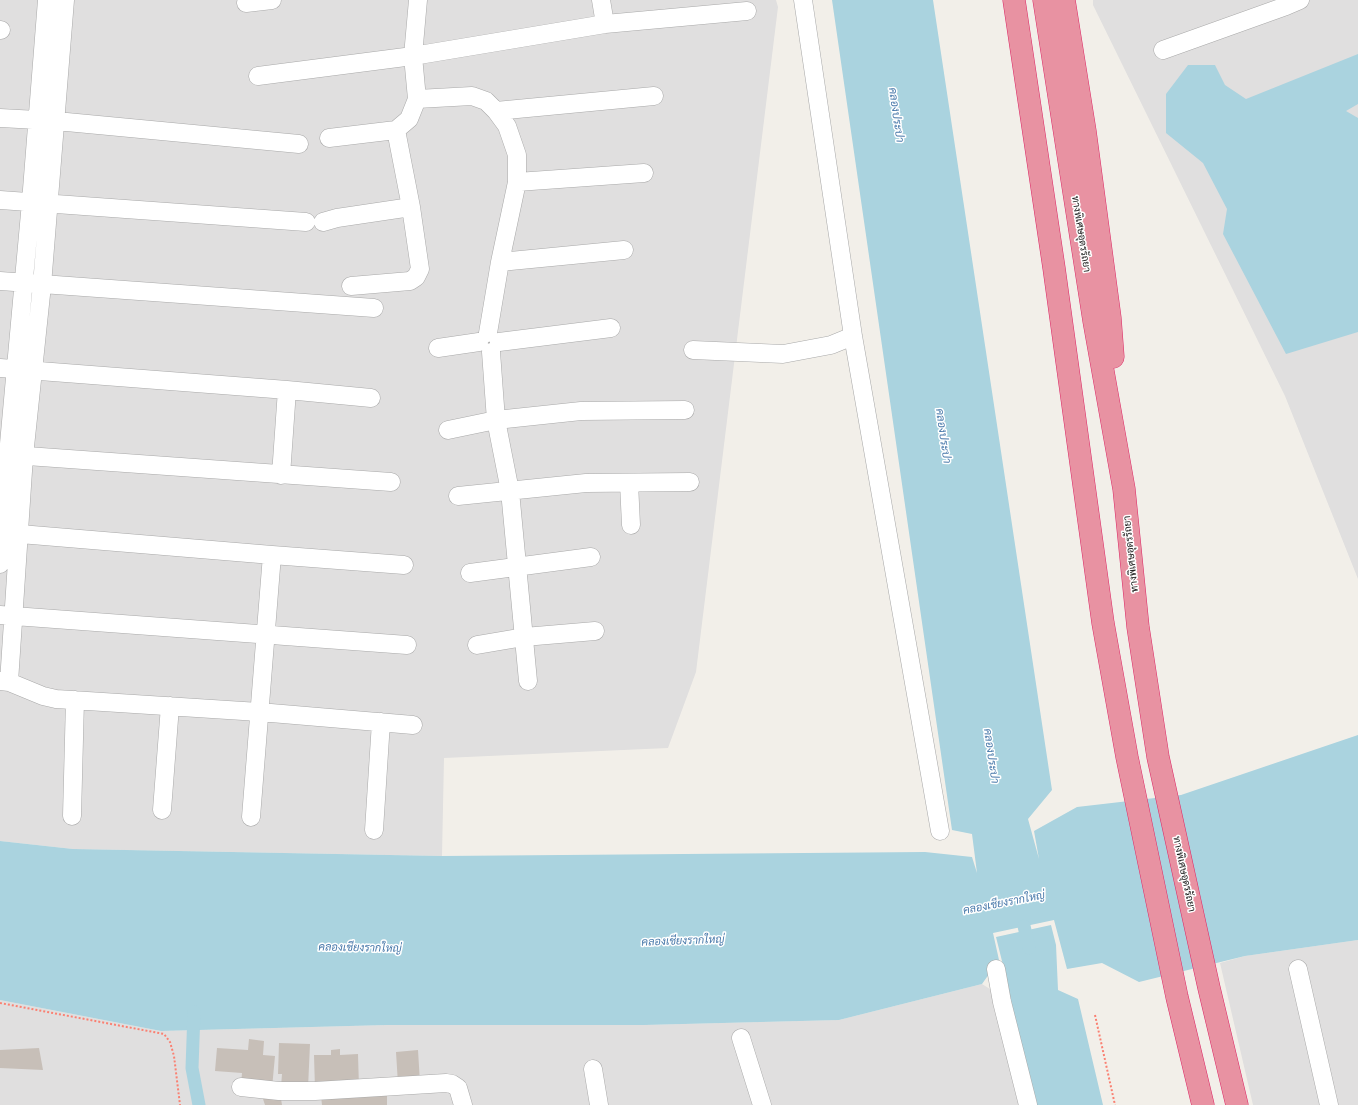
<!DOCTYPE html>
<meta charset="utf-8">
<style>
body{margin:0}
canvas{display:block;background:#f2efe9}
</style>
<canvas width="1358" height="1105"></canvas>
<script>
const c = document.querySelector('canvas').getContext('2d');
c.lineJoin = 'round';
function fillPath(path, color) { c.fillStyle = color; c.fill(path, 'evenodd'); }
const toPath = rows => new Path2D(rows.map(r => 'M' + r).join(''));
function stroke(path, color, width, dash) { c.strokeStyle = color; c.lineWidth = width; c.lineCap = dash ? 'butt' : 'round'; c.setLineDash(dash || []); c.stroke(path); }
function write(font, color, halo, rows, align = 'center') {
  c.font = font + ' Montserrat,Sarabun,sans-serif'; c.lineWidth = 3; c.setLineDash([]); c.textBaseline = 'middle'; c.strokeStyle = halo; c.fillStyle = color; for (const [text, x, y, turn = 0] of rows) {
    c.save(); c.translate(x, y); c.rotate((+turn || 0) * Math.PI / 180); c.textAlign = isNaN(turn) ? turn : align; if (halo) c.strokeText(text, 0, 0); c.fillText(text, 0, 0); c.restore();
  }
}
const residential = toPath([
 [0,0,776,0,778,7,696,672,668,748,444,758,442,856,73,849,0,841],
 [1093,0,1358,0,1358,579,1285,396,1093,5],
 [1358,940,1358,1105,1253,1105,1220,963,1245,956],
 [982,984,998,994,1024,1105,0,1105,0,1000,161,1031,387,1025,644,1025,839,1020]
]);
const water = toPath([
 [832,0,933,0,1052,790,1028,819,1039,859,1034,831,1077,807,1181,795,1358,735,1358,940,1245,956,1139,982,1102,963,1067,969,1054,920,993,933,999,960,982,984,839,1020,644,1025,387,1025,161,1031,0,1000,0,841,73,849,442,856,925,852,972,857,977,873,972,834,952,830],
 [1358,54,1358,104,1346,111,1358,118,1358,332,1286,354,1223,234,1227,209,1203,163,1166,133,1166,94,1188,65,1215,65,1225,85,1246,99],
 [1051,925,1056,945,1058,990,1078,999,1103,1105,1036,1105,1008,1002,1008,985,996,937]
]);
const canal = toPath([
 [1024,926,1029,948],
 [194,1012,192,1068,199,1105]
]);
const building = toPath([
 [249,1039,264,1041,263,1055,275,1056,272,1088,241,1085,242,1073,215,1071,217,1048,248,1050],
 [279,1043,310,1044,308,1088,281,1087,282,1074,278,1074],
 [39,1048,43,1070,0,1068,0,1050],
 [340,1049,340,1055,358,1054,359,1088,315,1089,314,1055,331,1055,331,1050],
 [418,1050,420,1083,398,1084,396,1052],
 [387,1095,387,1105,322,1105,321,1096],
 [263,1099,281,1099,282,1105,265,1105]
]);
const path = toPath([
 [0,1003,164,1034,170,1042,174,1056,180,1105],
 [1095,1015,1115,1105]
]);
const minor = toPath([
 [418,0,413,56,417,99,472,96,486,101,496,111,507,126,517,155,517,182,500,262,488,333],
 [601,0,605,24],
 [803,0,853,336,940,831],
 [246,3,272,0],
 [0,30,1,30],
 [1163,50,1286,6,1300,0],
 [258,76,413,56,605,24,747,11],
 [496,111,654,96],
 [0,118,56,121,299,144],
 [396,130,411,207],
 [329,138,396,130,409,119,417,99],
 [517,182,644,173],
 [0,200,306,222],
 [323,222,337,218,411,207,420,269,416,277,410,281,351,286],
 [500,262,624,250],
 [0,281,374,308],
 [499,342,611,328],
 [438,348,479,342],
 [693,350,783,354,831,345,853,336],
 [491,352,496,420,510,491,528,681],
 [0,368,287,390,371,398],
 [448,430,496,420,581,411,685,410],
 [13,455,391,482],
 [281,475,287,390],
 [629,483,631,525],
 [458,496,586,483,690,482],
 [8,533,272,555,404,565],
 [0,564,8,455,31,202,47,0],
 [470,573,591,557],
 [0,615,407,645],
 [477,645,524,637,595,631],
 [0,681,9,682,43,696,56,699,259,712,413,725],
 [9,682,24,456,42,285,65,0],
 [162,810,170,706],
 [72,816,75,700],
 [251,817,272,555],
 [374,830,381,722],
 [996,969,1002,1002,1028,1105],
 [1298,969,1329,1105],
 [741,1038,762,1105],
 [593,1069,599,1105],
 [241,1087,279,1091,315,1091,446,1083,452,1084,458,1088,463,1105]
]);
const highway = toPath([
 [1014,0,1054,268,1103,623,1127,757,1177,997,1203,1105],
 [1044,0,1094,321,1124,489,1138,627,1158,757,1209,988,1237,1105],
 [1064,0,1085,131,1110,318,1113,357]
]);
const streetNames = [
 ["ทางพิเศษอุดรรัถยา",1081,234,81],
 ["ทางพิเศษอุดรรัถยา",1131,554,-96],
 ["ทางพิเศษอุดรรัถยา",1184,874,78]
];
const waterNames = [
 ["คลองประปา",896,115,82],
 ["คลองประปา",943,436,82],
 ["คลองประปา",991,756,82],
 ["คลองเชียงรากใหญ่",1004,903,-11],
 ["คลองเชียงรากใหญ่",683,941,-2],
 ["คลองเชียงรากใหญ่",360,948,1]
];
fillPath(residential, '#e0dfdf');
fillPath(water, '#aad3df');
stroke(canal, '#aad3df', 13);
fillPath(building, '#c7bfb8');
stroke(minor, '#a9a9a9', 19);
stroke(highway, '#dc2a67', 23);
stroke(path, '#fa8072', 2, [2, 2]);
stroke(minor, '#fff', 18);
stroke(highway, '#e892a2', 22);
write('10px', '#222', '#fff', streetNames);
write('italic 11px', '#4a7aab', '#fff', waterNames);
</script>
